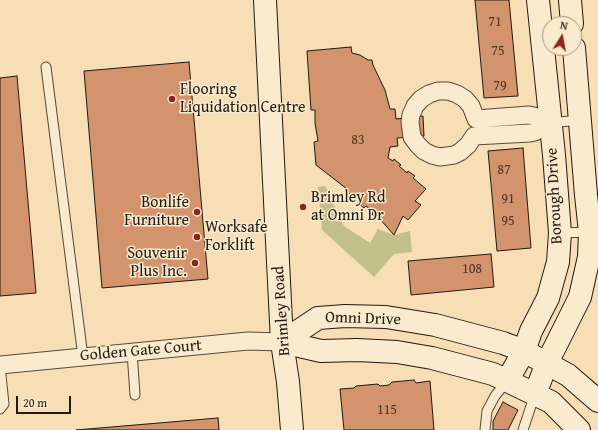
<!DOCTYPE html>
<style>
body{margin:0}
#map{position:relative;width:598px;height:430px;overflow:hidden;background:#f7deb4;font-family:"Gentium Book Plus",serif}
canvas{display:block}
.north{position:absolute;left:542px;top:16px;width:40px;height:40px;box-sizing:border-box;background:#faeace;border:1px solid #a49682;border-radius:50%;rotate:11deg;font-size:11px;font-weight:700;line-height:16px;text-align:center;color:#221911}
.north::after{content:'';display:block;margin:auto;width:14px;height:18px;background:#8f2418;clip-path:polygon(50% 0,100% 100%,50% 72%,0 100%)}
.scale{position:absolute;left:16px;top:396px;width:55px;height:18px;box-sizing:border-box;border:2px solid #221911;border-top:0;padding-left:5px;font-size:12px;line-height:14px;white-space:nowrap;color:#221911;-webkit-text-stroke:3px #faeace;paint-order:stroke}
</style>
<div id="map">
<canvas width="598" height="430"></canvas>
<div class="north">N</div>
<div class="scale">20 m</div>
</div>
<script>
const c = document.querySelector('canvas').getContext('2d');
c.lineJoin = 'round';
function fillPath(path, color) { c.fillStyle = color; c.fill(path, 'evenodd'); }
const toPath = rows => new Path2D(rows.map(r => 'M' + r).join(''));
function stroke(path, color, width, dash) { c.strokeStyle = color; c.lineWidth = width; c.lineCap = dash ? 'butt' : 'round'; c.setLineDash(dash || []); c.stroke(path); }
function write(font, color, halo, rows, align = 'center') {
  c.font = font + ' "Gentium Book Plus",serif'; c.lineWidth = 3; c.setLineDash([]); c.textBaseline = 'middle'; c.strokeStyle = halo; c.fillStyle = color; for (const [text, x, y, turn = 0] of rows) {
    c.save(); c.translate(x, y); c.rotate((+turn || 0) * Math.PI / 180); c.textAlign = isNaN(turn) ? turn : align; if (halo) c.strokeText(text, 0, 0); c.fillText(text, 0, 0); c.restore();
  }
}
const green = toPath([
 [325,186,344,226,370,243,378,229,394,235,410,231,412,252,394,254,374,277,322,230,318,187]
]);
const building = toPath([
 [475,0,509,0,518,96,484,98,475,0],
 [351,47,352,53,360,55,368,60,372,60,373,65,385,90,390,109,395,109,396,119,423,116,424,136,397,138,398,146,390,147,388,158,393,161,394,159,401,165,399,166,407,173,408,171,415,176,413,178,426,189,415,201,421,205,408,220,403,216,394,235,379,218,378,220,372,214,373,212,366,206,364,208,358,203,360,200,352,193,351,195,345,191,347,189,316,165,314,142,318,141,315,123,315,110,311,110,307,51,351,47],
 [189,62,208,279,102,288,84,71,189,62],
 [17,76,36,293,0,296,0,78,17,76],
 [523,148,531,248,497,251,488,151,523,148],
 [491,254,494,287,411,295,408,261,491,254],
 [414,380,416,383,430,381,434,430,344,430,340,389,354,388,356,386,378,384,380,386,389,385,392,382,414,380],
 [503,402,518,410,508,430,493,430,493,421,503,402],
 [218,418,219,430,76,430,218,418]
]);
const lane = toPath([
 [46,67,83,357],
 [549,123,580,120],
 [560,233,590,232],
 [132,352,135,395],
 [0,366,4,404,0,409],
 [485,430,487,411,495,396,507,381],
 [523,430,535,394]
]);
const street = toPath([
 [438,91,448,91,457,94,465,99,471,106,476,119,529,115,534,116,544,123,535,132,530,133,474,136,468,145,460,152,454,155,440,157,432,155,424,151,418,145,412,137,410,122,411,115,415,106,421,99,429,94,438,91],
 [0,365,248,341,282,342]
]);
const secondary = toPath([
 [265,0,282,342,288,382,292,430],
 [570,0,572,24],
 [282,342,318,318,345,316,386,317,435,325,503,343,524,351,568,375,598,401],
 [282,342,321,351,357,350,397,352,432,358,493,374,551,402,579,430],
 [507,381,524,351,531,331,548,298,558,262,560,233,554,155,538,0],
 [535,394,547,363,580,297,589,257,590,232,586,195,574,48]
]);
const markers = [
 [172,99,4,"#8f2418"],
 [303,207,4,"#8f2418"],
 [197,212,4,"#8f2418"],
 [197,237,4,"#8f2418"],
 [195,263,4,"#8f2418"]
];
const numberNames = [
 ["71",495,22],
 ["75",498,51],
 ["79",500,86],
 ["83",358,140],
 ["87",504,170],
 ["91",508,199],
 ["95",508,221],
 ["108",472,269],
 ["115",387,410]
];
const poiNames = [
 ["Flooring",180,90],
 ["Liquidation Centre",180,108],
 ["Brimley Rd",311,198],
 ["at Omni Dr",311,216],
 ["Bonlife",189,203,"right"],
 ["Furniture",189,221,"right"],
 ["Worksafe",205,228],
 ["Forklift",205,246],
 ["Souvenir",187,254,"right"],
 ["Plus Inc.",187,272,"right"]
];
const streetNames = [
 ["Borough Drive",555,196,-93],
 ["Brimley Road",282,311,-94],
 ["Omni Drive",363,319,2],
 ["Golden Gate Court",141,351,-5]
];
fillPath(green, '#c2c08a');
fillPath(building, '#d3936c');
stroke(building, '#221911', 1);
stroke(lane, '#574a3a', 11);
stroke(street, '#574a3a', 19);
stroke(secondary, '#221911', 24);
stroke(lane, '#faeace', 9);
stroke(street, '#faeace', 17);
stroke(secondary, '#faeace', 22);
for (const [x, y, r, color] of markers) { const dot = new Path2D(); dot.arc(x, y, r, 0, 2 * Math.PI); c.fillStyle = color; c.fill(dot); stroke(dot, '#faeace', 1.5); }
write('14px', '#4e3828', null, numberNames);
write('16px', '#221911', '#faeace', poiNames, 'left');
write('16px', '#221911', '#faeace', streetNames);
</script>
